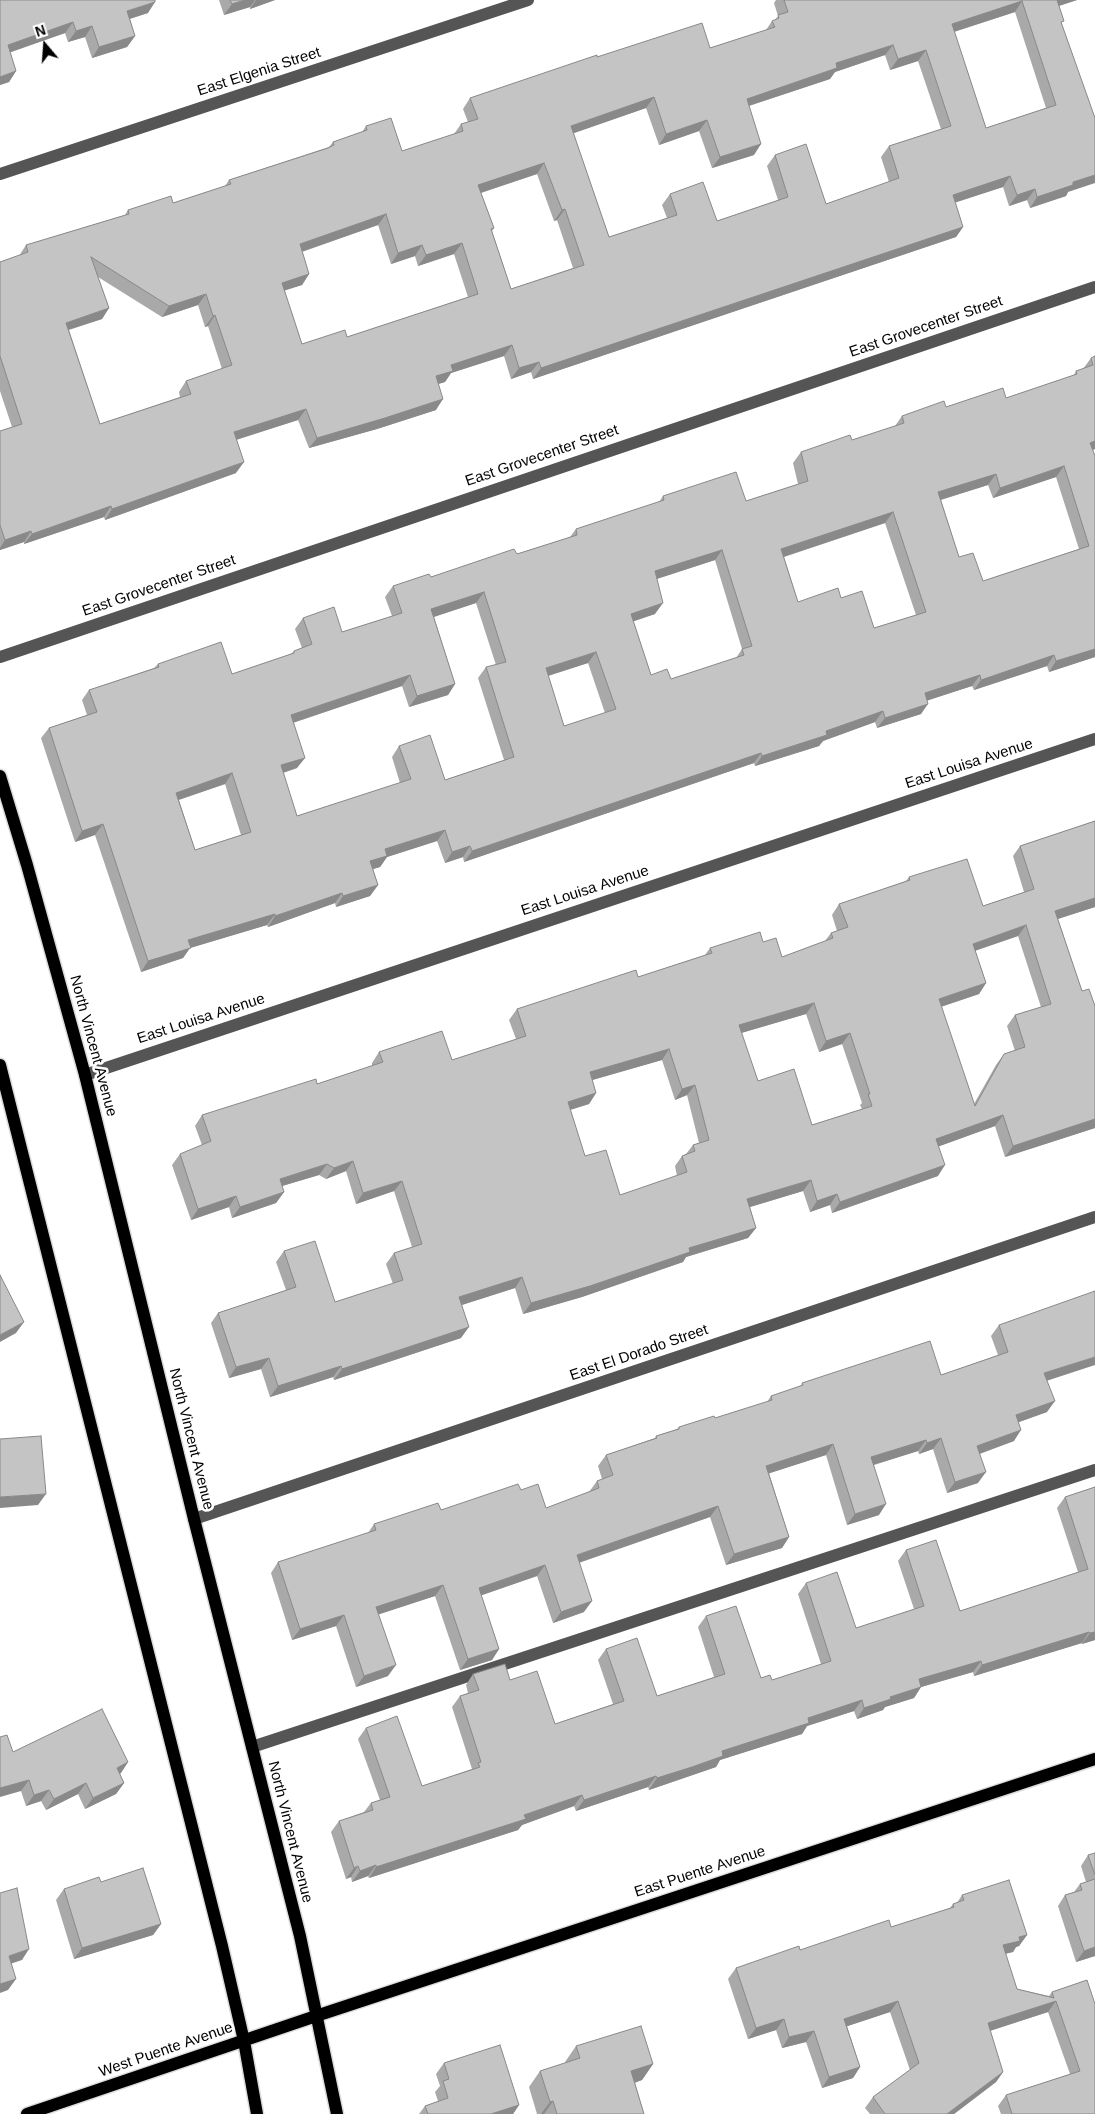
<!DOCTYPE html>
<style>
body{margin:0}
#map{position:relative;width:1095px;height:2114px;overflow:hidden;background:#fff;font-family:Arial,sans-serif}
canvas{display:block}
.north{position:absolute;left:20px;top:20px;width:50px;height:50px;-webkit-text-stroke:4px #fff;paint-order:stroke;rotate:342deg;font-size:14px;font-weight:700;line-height:20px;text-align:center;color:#000}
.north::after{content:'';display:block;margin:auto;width:18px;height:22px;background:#000;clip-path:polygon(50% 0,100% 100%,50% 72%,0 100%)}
</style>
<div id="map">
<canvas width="1095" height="2114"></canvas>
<div class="north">N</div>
</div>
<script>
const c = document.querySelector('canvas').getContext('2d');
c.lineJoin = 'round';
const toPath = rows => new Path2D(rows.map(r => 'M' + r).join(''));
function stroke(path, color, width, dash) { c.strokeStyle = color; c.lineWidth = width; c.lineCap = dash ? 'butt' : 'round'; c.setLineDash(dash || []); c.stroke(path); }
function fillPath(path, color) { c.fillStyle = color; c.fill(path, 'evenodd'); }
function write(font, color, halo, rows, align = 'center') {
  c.font = font + ' Arial,sans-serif'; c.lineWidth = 5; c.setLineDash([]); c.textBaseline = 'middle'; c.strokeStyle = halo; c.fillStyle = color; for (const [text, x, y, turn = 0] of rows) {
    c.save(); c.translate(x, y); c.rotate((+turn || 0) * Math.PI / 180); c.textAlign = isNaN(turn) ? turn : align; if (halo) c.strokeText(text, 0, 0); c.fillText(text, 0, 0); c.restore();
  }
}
const minor = toPath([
 [0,174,528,0],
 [0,657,1095,287],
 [85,1075,1095,739],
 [194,1519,1095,1217],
 [252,1747,1095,1470]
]);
const major = toPath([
 [0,776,27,865,85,1075,194,1519,300,1936,337,2114],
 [0,1065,222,1946,244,2041,257,2114],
 [27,2114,316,2016,1095,1759]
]);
const wall = toPath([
 [0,0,148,13,130,19,135,36,127,47,92,58,85,37,68,42,65,33,10,52,16,71,9,82,0,85],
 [219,0,275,0,250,9,250,7,224,15],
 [776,0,1077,0,1059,6,1062,24,1068,192,1066,196,1030,208,1027,200,1009,206,1003,187,955,202,963,227,956,237,533,379,531,372,511,379,504,356,451,373,445,382,438,384,436,410,377,429,309,448,298,420,236,440,236,473,105,520,104,517,24,544,24,542,0,550,0,431,12,427,0,391,0,262,19,256,26,245,125,215,128,210,173,203,225,186,229,180,329,147,333,142,362,132,366,126,402,151,454,134,461,124,468,122,463,109,470,98,597,57,710,48,766,30,772,21,775,20,778,16,774,3],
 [1015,12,1046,108,986,128,954,32],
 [885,55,890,70,918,61,941,129,889,146,881,157,889,182,826,204,775,155,767,166,778,200,717,221,670,194,662,205,667,218,609,237,573,133,646,108,659,145,699,131,712,168,754,155,749,106,830,79,835,72],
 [537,174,554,221,557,220,573,268,511,289,492,231,494,228,481,193],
 [378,225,391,264,415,256,418,266,454,254,468,297,347,337,302,344,284,290,302,285,309,274,302,252],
 [98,277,162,317,198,305,205,327,208,326,222,369,186,381,179,392,180,397,100,424,69,330,102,319,109,308],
 [1095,356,1095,449,1093,450,1095,657,1049,672,1047,666,974,690,972,686,927,700,921,714,877,728,875,722,823,741,819,746,755,766,754,763,464,862,463,857,445,863,437,841,387,857,380,867,373,869,378,885,370,896,336,907,335,903,268,927,267,925,190,948,183,958,141,972,95,835,75,842,41,738,49,728,87,715,82,700,89,690,154,668,158,664,232,674,291,654,294,651,302,648,295,629,303,618,342,632,392,616,385,597,393,586,431,577,517,554,570,537,576,529,659,502,663,496,746,501,798,484,793,463,801,452,852,440,895,426,902,416,946,407,1006,398,1074,375,1076,371,1083,369,1091,358],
 [1056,477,1079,549,983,581,959,557,941,500,988,485,993,498],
 [885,523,916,615,874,628,841,598,798,602,784,557],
 [715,560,742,649,736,658,671,679,651,675,633,621,655,614,657,579],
 [476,603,496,665,486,667,478,678,504,760,445,780,399,746,392,757,400,783,297,816,283,773,297,768,293,723,402,686,409,707,448,695,455,684,434,617],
 [588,663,605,713,564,726,548,676],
 [225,784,241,835,195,850,179,800],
 [1095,821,1095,907,1058,919,1082,991,1095,1006,1095,1128,1005,1157,995,1126,939,1146,938,1176,832,1213,830,1205,810,1212,803,1191,750,1207,756,1228,748,1238,686,1257,683,1262,582,1297,523,1314,515,1288,462,1305,461,1338,334,1380,333,1377,270,1397,261,1369,229,1378,211,1323,218,1313,286,1290,276,1262,284,1251,335,1302,393,1284,386,1264,394,1253,412,1247,394,1191,356,1204,346,1171,326,1179,319,1175,282,1186,284,1192,276,1203,232,1218,229,1207,191,1220,172,1165,180,1154,202,1145,195,1126,202,1115,317,1084,372,1066,372,1063,379,1052,452,1060,516,1039,509,1020,517,1009,638,977,705,955,710,948,763,942,782,957,825,941,831,933,837,931,832,915,839,904,906,881,909,877,983,906,1024,892,1013,856,1020,846],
 [1018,936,1041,1007,1015,1015,1007,1026,1015,1051,1004,1054,996,1065,974,1104,941,1007,979,994,986,983,975,951],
 [806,1014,819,1052,842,1044,862,1103,860,1105,862,1109,812,1125,758,1081,741,1033],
 [662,1060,675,1100,687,1095,699,1143,693,1145,686,1154,682,1156,675,1166,677,1176,620,1195,585,1156,570,1110,589,1104,596,1093,592,1080],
 [999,1325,1047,1381,1047,1412,1019,1422,1014,1441,980,1454,978,1483,947,1493,933,1449,919,1454,918,1451,874,1465,879,1515,847,1525,826,1455,769,1473,789,1537,782,1548,726,1565,710,1517,579,1563,584,1612,553,1623,537,1576,481,1595,499,1649,492,1660,460,1670,435,1596,378,1614,388,1676,356,1687,336,1626,292,1640,271,1573,278,1562,368,1533,374,1524,441,1510,521,1490,546,1508,589,1492,597,1481,602,1479,598,1466,606,1455,655,1438,656,1436,677,1429,679,1427,715,1418,767,1402,771,1396,801,1386,802,1383,941,1375,998,1355,991,1336],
 [1095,1487,1095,1640,1082,1644,1082,1643,974,1676,973,1672,921,1687,914,1698,885,1707,883,1710,857,1719,854,1711,807,1726,802,1734,720,1760,716,1767,684,1778,649,1790,648,1787,576,1811,574,1806,522,1825,518,1830,369,1878,368,1876,352,1882,351,1877,346,1879,331,1832,339,1821,364,1812,371,1803,380,1800,358,1739,366,1728,422,1786,472,1769,452,1707,460,1696,468,1693,466,1685,473,1674,510,1680,555,1724,613,1704,598,1660,606,1649,657,1696,714,1677,698,1627,706,1616,761,1678,772,1680,821,1664,798,1594,806,1583,856,1628,914,1609,898,1561,906,1550,960,1611,1078,1572,1057,1508,1065,1497],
 [13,1752,128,1762,120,1774,124,1783,116,1794,85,1809,78,1794,46,1810,41,1801,26,1806,21,1791],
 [1095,1853,1095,1956,1076,1962,1058,1906,1065,1895,1074,1892,1080,1884,1086,1882,1081,1866,1088,1855],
 [101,1882,161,1924,153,1935,74,1959,56,1900,64,1889],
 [962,1895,1027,1935,1019,1946,1016,1947,1013,1952,1005,1954,1017,1989,1049,1996,1052,1992,1087,1980,1095,2114,1001,2114,998,2106,1006,2095,1070,2074,1048,2012,990,2031,1003,2072,996,2082,954,2114,870,2114,865,2108,873,2097,910,2070,890,2012,847,2026,860,2067,853,2078,822,2088,806,2042,782,2048,776,2030,748,2039,728,1979,736,1968,891,1927,950,1908,953,1904,957,1903],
 [576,2046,653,2064,642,2080,635,2083,644,2114,537,2114,529,2087,540,2071,566,2063,565,2062],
 [444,2063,519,2105,513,2114,419,2114,425,2106,438,2101,435,2092,440,2086,436,2074]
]);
const shadedWall = toPath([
 [245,0,255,0,250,7,224,15,232,4],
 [256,0,275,0,250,9],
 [1055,0,1077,0,1049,9],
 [1022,1,1015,12,944,35,952,24],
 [155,2,148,13,119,22,127,11],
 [73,22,65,33,0,56,8,45],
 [92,26,85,37,68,42,76,31],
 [135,36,127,47,92,58,99,47],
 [893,45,885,55,835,72,830,79,739,109,747,99,836,63],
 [926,50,918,61,890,70,898,59],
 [16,71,9,82,0,85,0,77],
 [654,97,646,108,563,137,571,126],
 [707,120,699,131,659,145,666,134],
 [761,144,754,155,712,168,720,157],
 [544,163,537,174,471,196,478,185],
 [1095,175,1095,183,1068,192,1066,196,1030,208,1037,197,1073,182],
 [1010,176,1003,187,945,206,953,195],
 [1035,189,1027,200,1009,206,1017,195],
 [565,209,557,220,554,221,562,210],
 [386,214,378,225,292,255,300,244],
 [963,227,956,237,533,379,541,368],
 [462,243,454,254,418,266,426,255],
 [422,245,415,256,391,264,398,253],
 [309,274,302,285,274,294,282,283],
 [206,294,198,305,162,317,169,306],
 [109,308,102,319,58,333,66,323],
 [215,315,208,326,205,327,213,316],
 [512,345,504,356,451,373,445,382,428,387,436,376,451,365],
 [539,362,531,372,511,379,519,368],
 [443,399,436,410,377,429,309,448,317,438],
 [306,409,298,420,226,443,234,432],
 [1095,441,1095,449,1083,454,1090,443],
 [244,462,236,473,105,520,112,509],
 [1064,466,1056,477,993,498,1000,488],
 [996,474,988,485,930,503,938,492],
 [111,506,104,517,24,544,32,534],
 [893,512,885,523,774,560,781,549],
 [31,531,24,542,0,550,0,548,5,540],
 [722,550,715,560,647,582,655,571],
 [484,592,476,603,424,620,431,609],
 [663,603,655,614,623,625,631,614],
 [1095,649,1095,657,1049,672,1056,661],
 [596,652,588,663,538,679,546,668],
 [1054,655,1047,666,974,690,981,680],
 [410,675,402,686,283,726,291,715],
 [980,675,972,686,917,704,925,693],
 [455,684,448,695,409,707,417,696],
 [928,704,921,714,877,728,885,718],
 [883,711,875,722,823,741,819,746,755,766,762,756,826,731],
 [761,753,754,763,464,862,472,851],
 [305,758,297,768,273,776,281,765],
 [232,773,225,784,169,803,176,793],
 [103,824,95,835,75,842,82,831],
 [445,830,437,841,387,857,380,867,363,872,370,861,385,849],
 [470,846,463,857,445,863,452,852],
 [378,885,370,896,336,907,343,896],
 [342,893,335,903,268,927,275,916],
 [1095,898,1095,907,1048,922,1055,911],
 [275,914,267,925,190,948,183,958,141,972,148,961,188,940],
 [1026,925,1018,936,965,954,973,944],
 [986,983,979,994,931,1010,939,999],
 [814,1003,806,1014,731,1036,739,1025],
 [850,1033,842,1044,819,1052,826,1041],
 [669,1049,662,1060,582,1083,590,1072],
 [695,1085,687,1095,675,1100,682,1089],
 [596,1093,589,1104,560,1113,568,1102],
 [1003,1115,995,1126,929,1150,936,1139],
 [1095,1119,1095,1128,1005,1157,1013,1146],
 [353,1161,346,1171,326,1179,334,1168],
 [327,1164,319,1175,272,1189,280,1179],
 [945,1165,938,1176,832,1213,840,1202],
 [811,1180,803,1191,740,1210,747,1199],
 [402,1181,394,1191,356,1204,363,1193],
 [284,1192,276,1203,232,1218,240,1207],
 [837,1194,830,1205,810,1212,817,1201],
 [236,1196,229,1207,191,1220,198,1209],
 [756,1228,748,1238,686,1257,683,1262,582,1297,523,1314,531,1303,689,1248],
 [522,1277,515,1288,452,1308,459,1297],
 [24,1322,16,1333,0,1342,0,1335],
 [469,1327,461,1338,334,1380,342,1369],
 [1095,1357,1095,1365,1037,1384,1044,1373],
 [269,1358,261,1369,229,1378,236,1367],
 [341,1366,333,1377,270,1397,278,1386],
 [1055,1401,1047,1412,1008,1426,1016,1415],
 [1021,1430,1014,1441,970,1457,977,1446],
 [941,1438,933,1449,919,1454,927,1443],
 [926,1440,918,1451,863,1468,871,1457],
 [833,1444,826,1455,758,1477,766,1466],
 [986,1472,978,1483,947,1493,955,1482],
 [46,1494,38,1505,0,1508,0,1497],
 [886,1504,879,1515,847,1525,855,1514],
 [718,1506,710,1517,569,1566,577,1555],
 [789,1537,782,1548,726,1565,734,1554],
 [545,1565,537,1576,471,1599,479,1588],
 [443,1585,435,1596,368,1618,376,1607],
 [592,1601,584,1612,553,1623,561,1612],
 [344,1615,336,1626,292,1640,300,1629],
 [1089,1632,1082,1643,974,1676,982,1665],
 [1095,1632,1095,1640,1082,1644,1090,1633],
 [499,1649,492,1660,460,1670,468,1659],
 [981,1661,973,1672,921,1687,914,1698,885,1707,883,1710,857,1719,864,1708,890,1697,919,1679],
 [396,1665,388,1676,356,1687,364,1676],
 [862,1700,854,1711,807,1726,802,1734,720,1760,716,1767,649,1790,657,1778,722,1751,808,1718],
 [128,1762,121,1773,109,1779,117,1768],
 [656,1776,648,1787,576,1811,584,1800],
 [29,1780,21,1791,0,1797,0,1788],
 [86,1783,78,1794,46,1810,54,1799],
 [124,1783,116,1794,85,1809,93,1798],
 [49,1790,41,1801,26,1806,34,1795],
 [582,1795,574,1806,522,1825,518,1830,369,1878,376,1867],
 [376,1865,368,1876,352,1882,360,1871],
 [358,1866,351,1877,346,1879,354,1868],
 [161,1924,153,1935,74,1959,82,1948],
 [1027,1935,1019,1946,1016,1947,1013,1952,995,1956,1003,1945,1019,1937],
 [1095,1947,1095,1956,1076,1962,1084,1951],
 [29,1949,22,1960,1,1967,9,1956],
 [16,1979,8,1990,0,1993,0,1984],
 [898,2001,890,2012,836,2030,844,2019],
 [1056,2001,1048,2012,980,2034,988,2023],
 [784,2019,776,2030,748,2039,756,2028],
 [814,2031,806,2042,782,2048,789,2037],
 [653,2064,642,2080,620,2087,631,2071],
 [860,2067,853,2078,822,2088,829,2077],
 [1003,2072,996,2082,954,2114,947,2114],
 [553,2101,544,2114,541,2114,550,2102],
 [519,2105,513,2114,491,2114]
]);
const building = toPath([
 [0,0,155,0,155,2,127,11,135,36,99,47,92,26,76,31,73,22,8,45,16,71,0,77,0,0],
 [230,0,245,0,232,4,230,0],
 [784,0,1057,0,1064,21,1061,22,1095,118,1095,175,1073,182,1073,185,1037,197,1035,189,1017,195,1010,176,953,195,963,227,541,368,539,362,519,368,512,345,451,365,453,371,436,376,443,399,385,418,317,438,306,409,234,432,244,462,112,509,111,506,32,534,31,531,5,540,0,525,0,431,22,424,0,356,0,262,28,252,26,245,129,214,128,210,171,196,173,203,231,184,229,180,328,148,334,145,333,142,367,130,366,126,391,118,402,151,463,131,461,124,478,119,470,98,597,55,597,57,702,23,710,48,775,27,772,21,779,18,778,15,788,12,784,0],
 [1022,1,1056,105,986,128,952,24,1022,1],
 [893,45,898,59,926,50,951,126,889,146,899,178,826,204,806,144,775,155,788,197,717,221,703,182,670,194,677,215,609,237,571,126,654,97,666,134,707,120,720,157,761,144,747,99,837,68,836,63,893,45],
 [544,163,562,210,565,209,584,265,511,289,491,229,494,228,478,185,544,163],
 [386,214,398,253,422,245,426,255,462,243,478,294,347,337,345,330,302,344,282,283,309,274,300,244,386,214],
 [91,257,169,306,206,294,213,316,215,315,232,365,186,381,191,394,100,424,66,323,109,308,91,257],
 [1095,356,1095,441,1090,443,1095,456,1095,649,1056,661,1054,655,981,680,980,675,925,693,928,704,885,718,883,711,826,731,827,735,762,756,761,753,472,851,470,846,452,852,445,830,385,849,387,856,370,861,378,885,343,896,342,893,275,916,275,914,188,940,191,948,148,961,103,824,82,831,49,728,97,712,89,690,159,667,158,664,221,642,232,674,294,653,294,651,312,644,303,618,334,607,342,632,402,613,393,586,429,574,431,577,514,549,517,554,577,535,576,529,664,500,663,496,736,472,746,501,808,481,801,452,850,435,852,440,904,423,902,416,944,401,946,407,1003,388,1006,398,1077,374,1076,371,1093,365,1091,358,1095,356],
 [1064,466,1089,546,983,581,973,553,959,557,938,492,996,474,1000,488,1064,466],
 [893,512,926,612,874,628,862,591,841,598,838,588,798,602,781,549,893,512],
 [722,550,752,646,742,649,744,655,671,679,667,669,651,675,631,614,663,603,655,571,722,550],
 [484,592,506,662,486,667,514,757,445,780,430,735,399,746,411,779,297,816,281,765,305,758,291,715,410,675,417,696,455,684,431,609,484,592],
 [596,652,616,709,564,726,546,668,596,652],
 [232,773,251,832,195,850,176,793,232,773],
 [1095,821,1095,898,1055,911,1082,991,1089,989,1095,1006,1095,1119,1013,1146,1003,1115,936,1139,945,1165,840,1202,837,1194,817,1201,811,1180,747,1199,756,1228,689,1248,690,1252,590,1286,531,1303,522,1277,459,1297,469,1327,342,1369,341,1366,278,1386,269,1358,236,1367,218,1313,296,1287,284,1251,315,1241,335,1302,403,1280,394,1253,422,1244,402,1181,363,1193,353,1161,334,1168,327,1164,280,1179,284,1192,240,1207,236,1196,198,1209,180,1154,211,1141,202,1115,316,1079,317,1084,383,1062,379,1052,442,1031,452,1060,526,1036,517,1009,636,970,638,977,712,953,710,948,760,932,763,942,776,938,782,957,833,938,831,933,848,927,839,904,910,880,909,877,941,867,967,859,983,906,1034,889,1020,846,1095,821],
 [1026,925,1051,1004,1015,1015,1025,1047,1004,1054,975,1106,939,999,986,983,973,944,1026,925],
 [814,1003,826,1041,850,1033,870,1094,868,1094,872,1106,812,1125,794,1069,758,1081,739,1025,814,1003],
 [669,1049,682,1089,695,1085,709,1140,693,1145,695,1151,682,1156,687,1172,620,1195,606,1150,585,1156,568,1102,596,1093,590,1072,669,1049],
 [0,1275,24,1322,0,1335,0,1275],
 [1095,1291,1095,1357,1044,1373,1055,1401,1016,1415,1021,1430,977,1446,986,1472,955,1482,941,1438,927,1443,926,1440,871,1457,886,1504,855,1514,833,1444,766,1466,789,1537,734,1554,718,1506,577,1555,592,1601,561,1612,545,1565,479,1588,499,1649,468,1659,443,1585,376,1607,396,1665,364,1676,344,1615,300,1629,278,1562,376,1530,374,1524,438,1503,441,1510,518,1484,521,1490,538,1484,546,1508,599,1488,597,1481,613,1475,606,1455,657,1438,656,1436,679,1429,679,1427,714,1416,715,1418,772,1400,771,1396,803,1385,802,1383,930,1341,941,1375,1008,1352,999,1325,1095,1291],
 [41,1436,46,1494,0,1497,0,1439,41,1436],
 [1095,1487,1095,1632,1090,1633,1089,1632,982,1665,981,1661,919,1679,921,1687,890,1697,891,1699,864,1708,862,1700,808,1718,809,1723,722,1751,723,1756,692,1767,657,1778,656,1776,584,1800,582,1795,524,1815,526,1819,376,1867,376,1865,360,1871,358,1866,354,1868,339,1821,373,1810,371,1803,390,1797,366,1728,397,1716,422,1786,480,1767,478,1763,481,1762,460,1696,479,1690,473,1674,505,1664,510,1680,537,1671,555,1724,624,1701,606,1649,637,1638,657,1696,725,1674,706,1616,736,1606,761,1678,770,1675,772,1680,831,1661,806,1583,837,1572,856,1628,924,1606,906,1550,936,1540,960,1611,1088,1569,1065,1497,1095,1487],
 [102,1709,128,1762,117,1768,124,1783,93,1798,86,1783,54,1799,49,1790,34,1795,29,1780,0,1788,0,1737,7,1735,13,1752,102,1709],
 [1095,1853,1095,1875,1088,1855,1095,1853],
 [143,1868,161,1924,82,1948,64,1889,99,1877,101,1882,143,1868],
 [1095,1879,1095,1947,1084,1951,1065,1895,1082,1890,1080,1884,1095,1879],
 [1009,1880,1027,1935,1019,1937,1020,1941,1003,1945,1017,1989,1054,1998,1052,1992,1087,1980,1095,2004,1095,2114,1012,2114,1006,2095,1080,2071,1056,2001,988,2023,1003,2072,947,2114,885,2114,873,2097,919,2063,898,2001,844,2019,860,2067,829,2077,814,2031,789,2037,784,2019,756,2028,736,1968,799,1946,800,1950,889,1920,891,1927,954,1907,953,1904,964,1900,962,1895,1009,1880],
 [17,1888,29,1949,9,1956,16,1979,0,1984,0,1893,17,1888],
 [641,2026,653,2064,631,2071,644,2114,557,2114,553,2101,550,2102,540,2071,580,2058,576,2046,641,2026],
 [500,2045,519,2105,491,2114,428,2114,425,2106,448,2098,443,2081,449,2079,444,2063,500,2045]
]);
const streetNames = [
 ["East Elgenia Street",259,72,-18],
 ["East Grovecenter Street",926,327,-19],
 ["East Grovecenter Street",542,456,-19],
 ["East Grovecenter Street",159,586,-19],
 ["East Louisa Avenue",969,764,-18],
 ["East Louisa Avenue",585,891,-18],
 ["East Louisa Avenue",201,1019,-18],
 ["North Vincent Avenue",93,1046,75],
 ["East El Dorado Street",639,1353,-19],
 ["North Vincent Avenue",191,1439,76],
 ["North Vincent Avenue",290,1832,76],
 ["East Puente Avenue",700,1872,-18],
 ["West Puente Avenue",166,2050,-19]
];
stroke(major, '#dbdbdb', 15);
stroke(minor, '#555', 12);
stroke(major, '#000', 12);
fillPath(wall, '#a9a9a9');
fillPath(shadedWall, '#898989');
fillPath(building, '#c4c4c4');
stroke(building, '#898989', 1);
write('15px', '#000', '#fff', streetNames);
</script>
